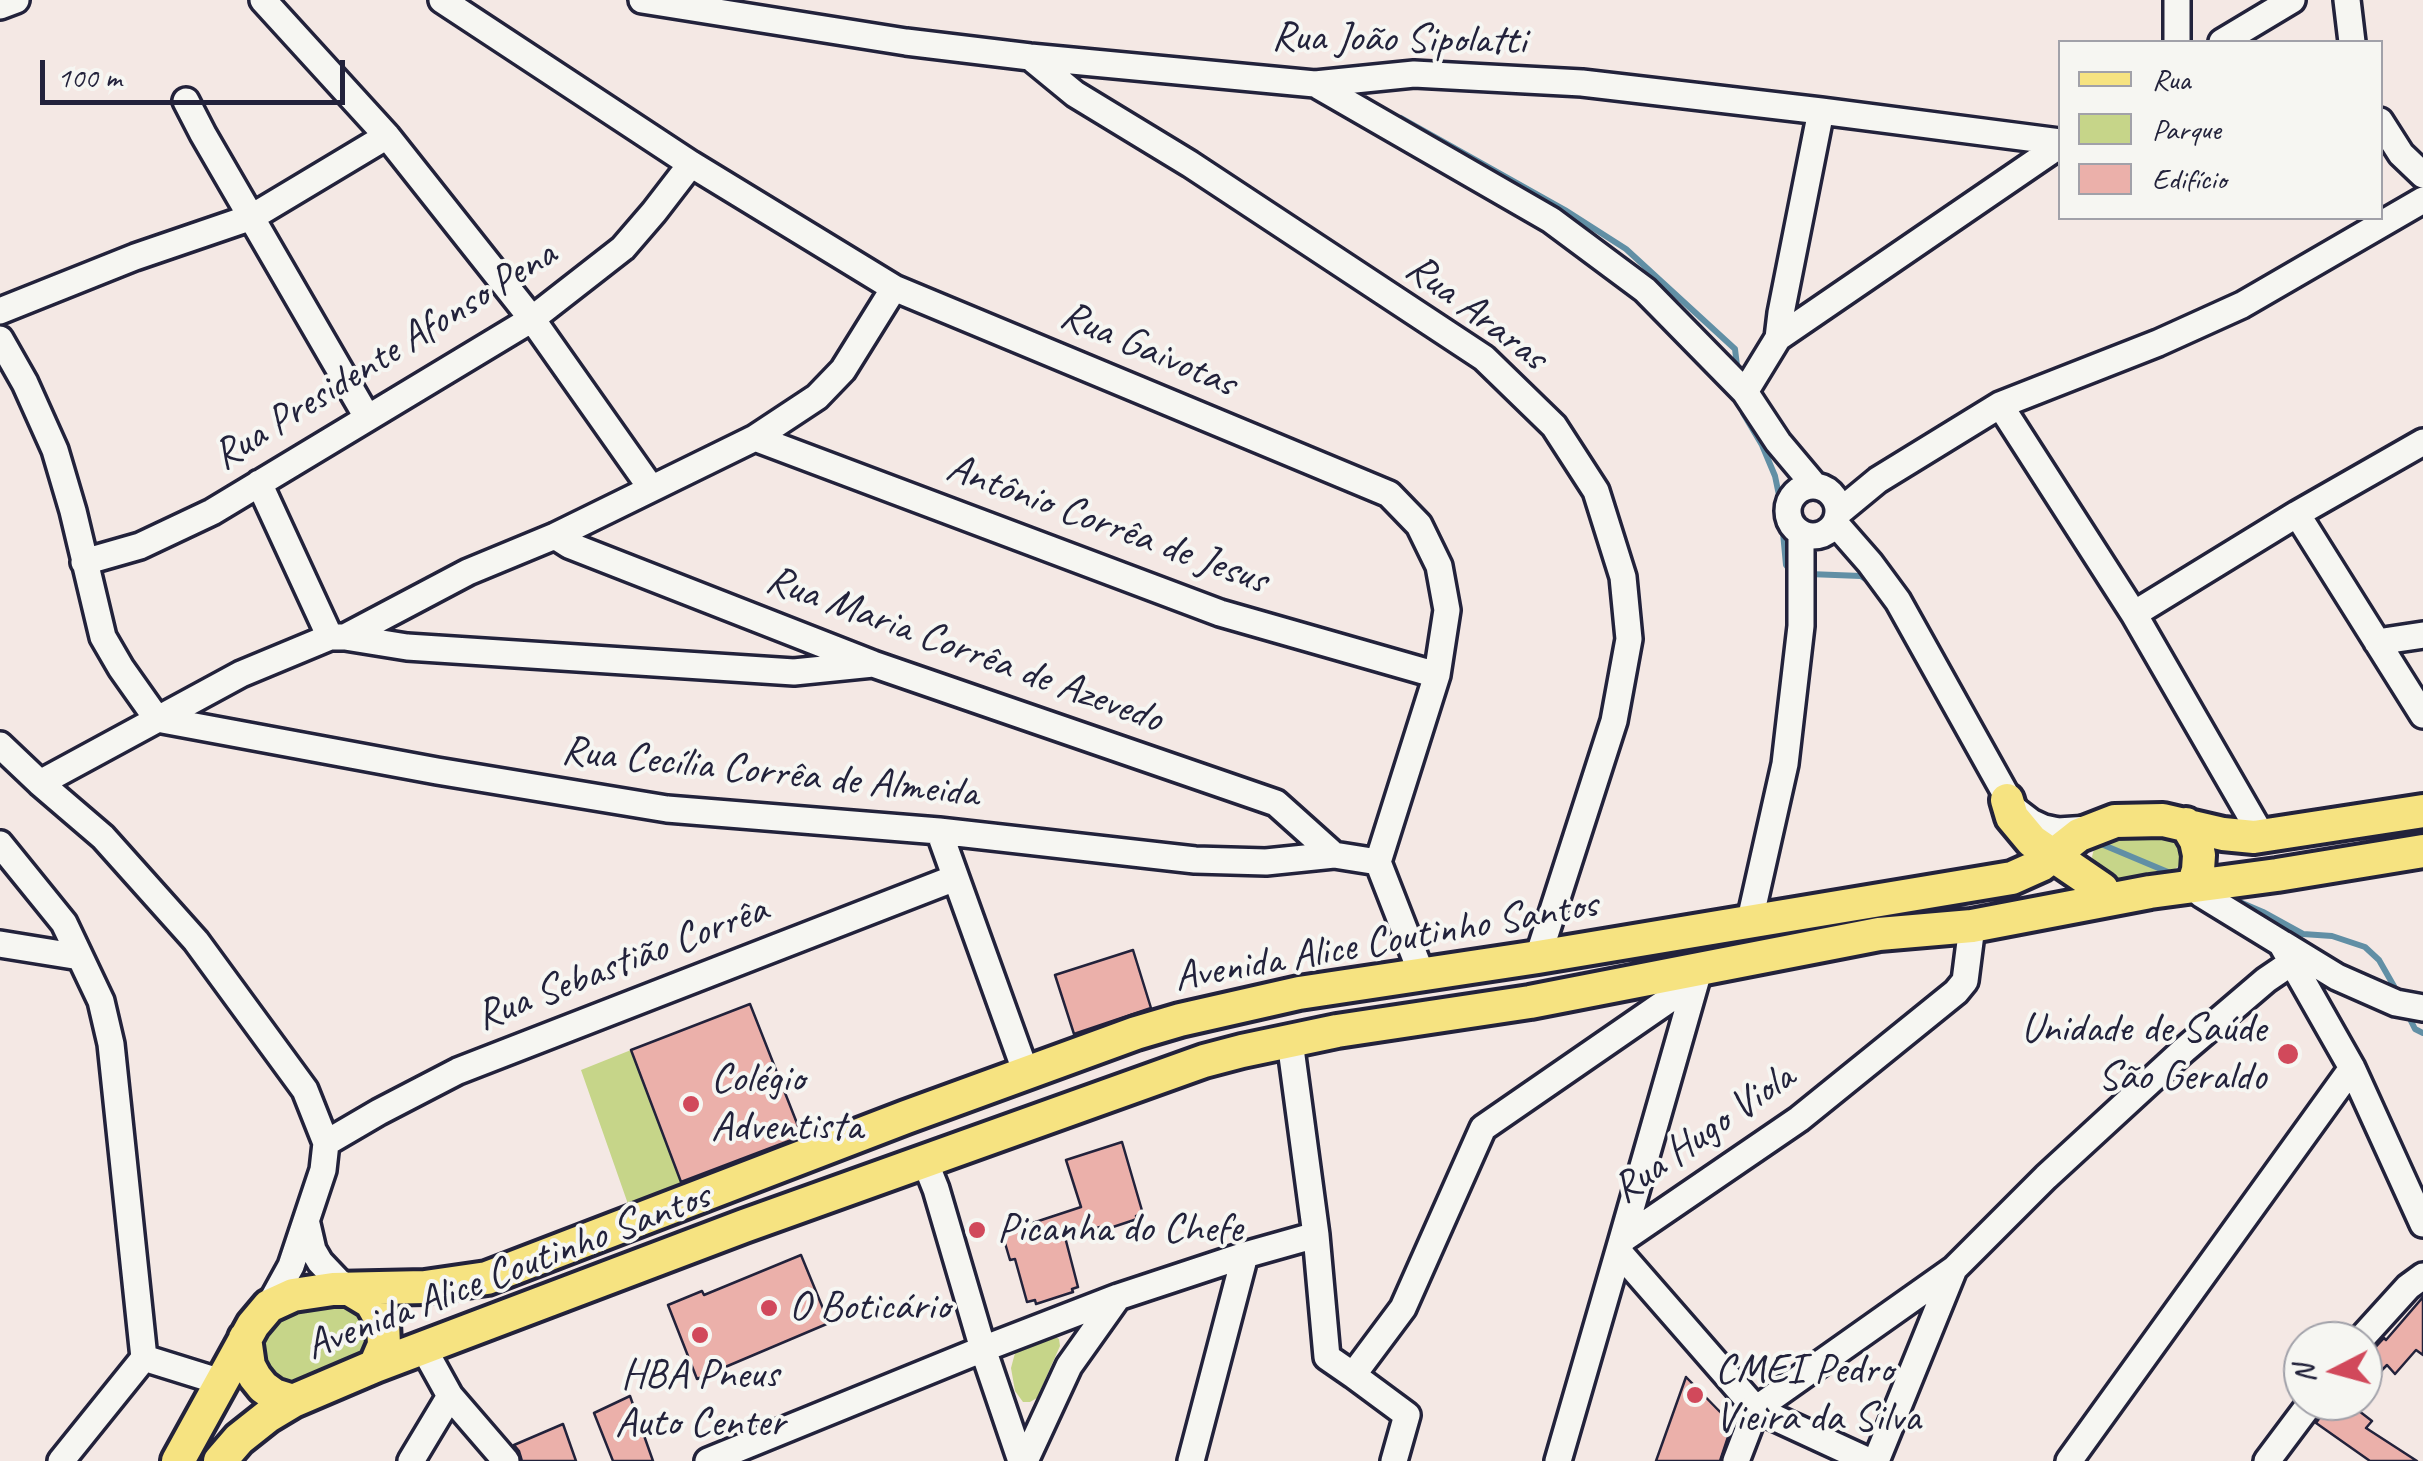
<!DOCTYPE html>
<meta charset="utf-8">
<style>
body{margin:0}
#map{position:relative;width:2423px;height:1461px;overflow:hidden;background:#f4e8e4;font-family:Caveat,sans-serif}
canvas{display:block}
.legend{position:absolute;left:2058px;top:40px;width:325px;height:180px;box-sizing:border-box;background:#f6f6f2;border:2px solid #a1a1a9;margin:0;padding:12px 18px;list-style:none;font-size:30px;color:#22223b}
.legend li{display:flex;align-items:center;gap:20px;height:50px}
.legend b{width:50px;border:2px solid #a1a1a9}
.north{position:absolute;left:2283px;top:1321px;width:100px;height:100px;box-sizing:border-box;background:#f6f6f2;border:2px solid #a1a1a9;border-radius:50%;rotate:264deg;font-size:28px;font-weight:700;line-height:40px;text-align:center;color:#22223b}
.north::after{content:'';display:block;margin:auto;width:35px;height:45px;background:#d1495b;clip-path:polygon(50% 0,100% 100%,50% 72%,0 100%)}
.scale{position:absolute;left:40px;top:60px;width:305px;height:45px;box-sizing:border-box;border:5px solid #22223b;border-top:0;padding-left:12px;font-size:30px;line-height:35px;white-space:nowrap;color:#22223b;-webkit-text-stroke:8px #f6f6f2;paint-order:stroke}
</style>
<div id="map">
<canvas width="2423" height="1461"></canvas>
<ul class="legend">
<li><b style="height:12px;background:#f6e381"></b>Rua</li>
<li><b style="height:28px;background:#c6d589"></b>Parque</li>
<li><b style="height:28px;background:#ebb0aa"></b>Edifício</li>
</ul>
<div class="north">N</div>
<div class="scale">100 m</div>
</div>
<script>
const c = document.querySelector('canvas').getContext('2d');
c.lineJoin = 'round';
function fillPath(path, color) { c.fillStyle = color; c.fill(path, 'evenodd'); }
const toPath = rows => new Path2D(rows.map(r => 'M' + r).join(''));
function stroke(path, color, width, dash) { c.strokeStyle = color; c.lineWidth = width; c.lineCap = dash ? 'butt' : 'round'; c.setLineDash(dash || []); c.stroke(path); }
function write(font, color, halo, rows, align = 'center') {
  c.font = font + ' Caveat,sans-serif'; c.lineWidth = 8; c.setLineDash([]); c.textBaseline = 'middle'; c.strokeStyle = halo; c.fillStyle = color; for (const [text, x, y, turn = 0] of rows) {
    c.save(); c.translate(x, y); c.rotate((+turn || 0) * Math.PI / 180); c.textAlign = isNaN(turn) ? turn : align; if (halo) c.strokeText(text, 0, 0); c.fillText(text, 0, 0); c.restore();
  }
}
const green = toPath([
 [2176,834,2185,858,2181,864,2169,874,2115,885,2098,871,2092,857,2095,844,2106,836],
 [631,1050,682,1185,628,1204,581,1070],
 [351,1304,371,1318,369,1352,326,1378,286,1385,278,1382,264,1364,261,1352,262,1339,273,1320,291,1307],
 [1053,1335,1059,1339,1060,1346,1037,1398,1030,1402,1023,1402,1015,1391,1011,1368,1015,1353,1020,1347]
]);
const stream = toPath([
 [1401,118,1565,210,1626,249,1735,349,1738,374],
 [1743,406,1743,413,1762,445,1775,476,1780,500,1786,565,1792,573],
 [1809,574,1861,576,1870,582],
 [2094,841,2175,875],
 [2228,897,2263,912,2303,934,2332,936,2365,947,2379,960,2399,995],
 [2406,1011,2415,1029,2423,1033]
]);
const building = toPath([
 [1133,950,1151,1008,1074,1034,1055,975,1133,950],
 [750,1004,802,1136,681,1182,631,1050,750,1004],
 [1122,1142,1143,1214,1136,1216,1137,1219,1101,1231,1100,1227,1065,1237,1078,1287,1072,1289,1073,1292,1036,1304,1035,1300,1027,1302,1015,1259,1010,1260,1002,1233,1081,1207,1066,1160,1122,1142],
 [801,1255,829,1323,697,1379,668,1305,702,1291,704,1295,801,1255],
 [2423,1297,2423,1355,2416,1350,2395,1374,2387,1365,2363,1389,2363,1357,2371,1352,2384,1338,2386,1340,2423,1297],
 [1686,1377,1726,1418,1723,1428,1730,1431,1720,1461,1656,1461,1686,1377],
 [630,1396,653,1461,613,1461,594,1413,630,1396],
 [2328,1401,2346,1401,2372,1421,2366,1428,2417,1461,2370,1461,2316,1423,2325,1410,2328,1401],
 [563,1424,576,1461,522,1461,519,1451,514,1445,563,1424]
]);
const minor = toPath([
 [263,0,387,136,532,319,651,488],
 [442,0,691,164,894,288,1389,494,1419,525,1439,566,1447,610,1437,675,1378,862,1422,975],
 [642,0,906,42,1030,57,1315,84,1414,74,1582,83,1821,111,2060,142],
 [2347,0,2352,42],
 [0,6,16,0],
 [2177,42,2177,0],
 [2222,42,2292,0],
 [1030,57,1075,94,1190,164,1484,358,1554,426,1596,491,1623,577,1629,639,1614,721,1538,957],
 [1315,84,1551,220,1645,290,1745,392,1778,442,1815,486],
 [186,101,203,134,367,417],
 [2380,121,2401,154,2423,175],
 [0,311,135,257,252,217,387,136],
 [1778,338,1781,313,1821,111],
 [0,339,25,383,55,450,73,511,103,637,121,668,157,719,437,771,667,809,939,831,1195,860,1266,862,1334,855,1378,862],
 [1745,392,1778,338,2060,145],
 [2000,405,2134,614,2262,836],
 [755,438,1220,613,1437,675],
 [259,483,330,637],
 '1788 511a25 25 0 1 1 50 0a25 25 0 1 1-50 0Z',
 [1838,513,1878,480,2000,405,2158,343,2242,305,2423,200],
 [2297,514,2423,715],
 [1835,523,1870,563,1898,601,2014,809,2031,822,2044,828,2058,831,2089,829],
 [555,536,569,545,873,664,1276,803,1334,855],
 [84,562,140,546,212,512,532,319,623,248,654,212,691,164],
 [2134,614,2297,514,2423,442],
 [345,637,468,572,555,536,755,438,817,397,843,370,894,288],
 [2377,642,2423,635],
 [0,745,40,783,103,837,196,941,305,1090,326,1143,323,1170,291,1266,269,1306],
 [40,783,241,674,330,637,345,637,407,647,794,672,873,664],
 [939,831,1026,1073],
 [0,844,64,923,101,1001,111,1044,144,1358,61,1461],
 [2193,886,2201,894,2281,943,2352,1068,2423,1224],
 [1750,920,1785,764,1801,626,1801,533],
 [0,944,80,957],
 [2283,944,2337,977,2396,1003,2423,1008],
 [1290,1041,1316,1235,1327,1357,1353,1375,1403,1308,1483,1128,1696,981],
 [326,1143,379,1112,458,1071,955,878],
 [924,1159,936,1189,983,1349,1021,1461],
 [307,1224,313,1250,320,1262,339,1282,351,1290],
 [1622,1240,1698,974],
 [1619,1252,1756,1409,1869,1461],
 [2359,1341,2408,1287,2423,1276],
 [424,1349,450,1396,506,1461],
 [144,1358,221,1382],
 [1353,1375,1407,1415,1394,1461],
 [411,1461,450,1396],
 [708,1461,983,1349,1118,1297,1245,1255,1316,1235],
 [1025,1461,1069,1366,1118,1297],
 [1191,1461,1245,1255],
 [1558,1461,1622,1240,1799,1119,1956,992,1965,981,1972,926],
 [1736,1461,1756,1409,1954,1269,2046,1177,2184,1050,2266,980,2291,963],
 [1876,1461,1954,1269],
 [2069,1461,2352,1068],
 [2267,1461,2312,1401]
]);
const major = toPath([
 [2007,800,2012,817,2032,841,2102,889],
 [2186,824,2196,841,2199,855,2198,870,2193,886],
 [351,1290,371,1302,383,1323,384,1345,375,1366],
 [245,1338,249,1366,255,1377,263,1387,274,1395,293,1401],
 [178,1461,253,1325,269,1306,293,1295,333,1289,425,1287,487,1278,906,1117,1136,1033,1180,1020,1299,993,1538,957,2012,878,2041,865,2079,835,2115,821,2163,820,2223,834,2254,837,2423,811],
 [220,1461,239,1439,268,1416,293,1401,375,1366,744,1226,1204,1061,1242,1051,1337,1031,1530,1002,1879,934,1972,926,2150,892,2277,875,2423,851]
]);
const markers = [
 [2288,1054,12,"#d1495b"],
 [691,1104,10,"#d1495b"],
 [977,1230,10,"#d1495b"],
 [769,1308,10,"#d1495b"],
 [700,1335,10,"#d1495b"],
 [1695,1395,10,"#d1495b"]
];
const streetNames = [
 ["Rua João Sipolatti",1399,40,1],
 ["Rua Araras",1476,313,37],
 ["Rua Gaivotas",1148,350,23],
 ["Rua Presidente Afonso Pena",385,356,-32],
 ["Antônio Corrêa de Jesus",1107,525,20],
 ["Rua Maria Corrêa de Azevedo",964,650,20],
 ["Rua Cecília Corrêa de Almeida",770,773,6],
 ["Avenida Alice Coutinho Santos",1386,942,-10],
 ["Rua Sebastião Corrêa",622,964,-21],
 ["Rua Hugo Viola",1704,1134,-35],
 ["Avenida Alice Coutinho Santos",508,1272,-21]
];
const poiNames = [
 ["Unidade de Saúde",2266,1030,"right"],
 ["São Geraldo",2266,1078,"right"],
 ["Colégio",711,1080],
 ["Adventista",711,1128],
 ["Picanha do Chefe",997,1230],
 ["O Boticário",789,1308],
 ["CMEI Pedro",1715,1371],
 ["Vieira da Silva",1715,1419],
 ["HBA Pneus",700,1376,"center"],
 ["Auto Center",700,1424,"center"]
];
fillPath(green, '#c6d589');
stroke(stream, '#618fa5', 6);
fillPath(building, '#ebb0aa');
stroke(building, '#22223b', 2.5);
stroke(minor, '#22223b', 32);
stroke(major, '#22223b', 40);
stroke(minor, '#f6f6f2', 25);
stroke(major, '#f6e381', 32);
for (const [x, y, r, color] of markers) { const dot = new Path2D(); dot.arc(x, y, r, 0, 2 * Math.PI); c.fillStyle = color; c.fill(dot); stroke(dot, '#f6f6f2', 4); }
write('42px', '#22223b', '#f6f6f2', streetNames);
write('42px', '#22223b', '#f6f6f2', poiNames, 'left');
</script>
